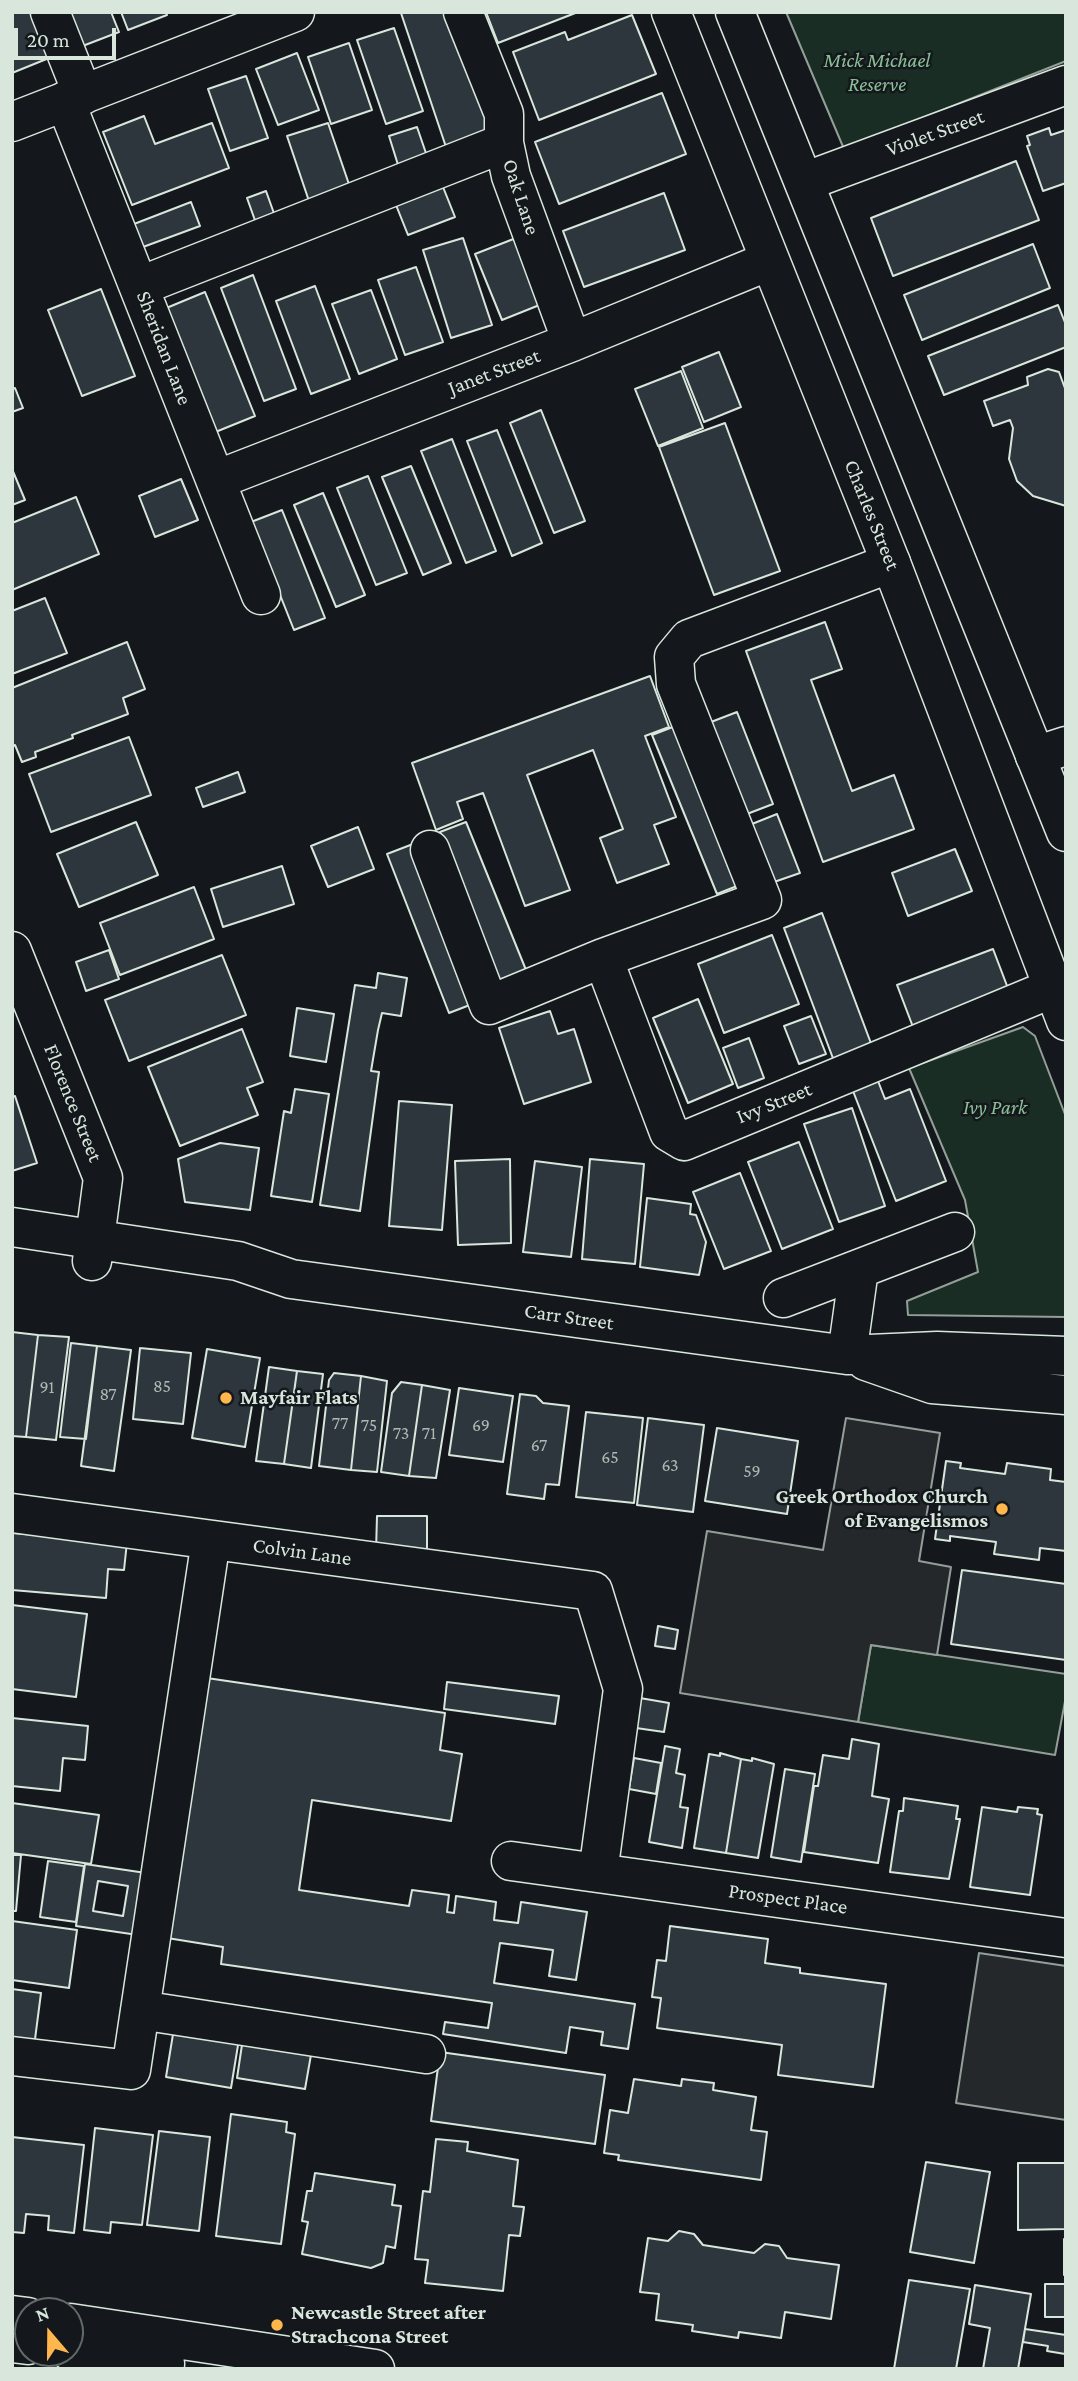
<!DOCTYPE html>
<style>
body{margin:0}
#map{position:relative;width:1078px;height:2381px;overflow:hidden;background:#14181c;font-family:"Crimson Pro",serif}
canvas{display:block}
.frame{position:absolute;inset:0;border:14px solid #d8e6dc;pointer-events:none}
.north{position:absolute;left:14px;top:2297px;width:70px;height:70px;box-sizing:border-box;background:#14181c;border:2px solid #626a69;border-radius:50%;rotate:340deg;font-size:19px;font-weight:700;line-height:28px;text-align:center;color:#d8e6dc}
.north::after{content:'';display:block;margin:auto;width:24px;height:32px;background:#ffb74d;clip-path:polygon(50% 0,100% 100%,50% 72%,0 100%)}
.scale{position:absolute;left:14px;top:28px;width:102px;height:32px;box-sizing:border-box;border:4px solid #d8e6dc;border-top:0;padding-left:9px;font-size:21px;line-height:24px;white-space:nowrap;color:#d8e6dc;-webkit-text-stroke:5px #14181c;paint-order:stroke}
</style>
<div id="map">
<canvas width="1078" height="2381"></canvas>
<div class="frame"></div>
<div class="north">N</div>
<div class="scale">20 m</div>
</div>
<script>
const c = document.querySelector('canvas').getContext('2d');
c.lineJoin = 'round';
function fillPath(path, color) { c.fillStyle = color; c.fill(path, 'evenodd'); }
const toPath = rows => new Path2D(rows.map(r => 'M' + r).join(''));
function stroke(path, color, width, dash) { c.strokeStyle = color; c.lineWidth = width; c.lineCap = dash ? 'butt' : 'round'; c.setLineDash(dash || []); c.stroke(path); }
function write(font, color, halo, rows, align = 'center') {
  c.font = font + ' "Crimson Pro",serif'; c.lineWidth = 5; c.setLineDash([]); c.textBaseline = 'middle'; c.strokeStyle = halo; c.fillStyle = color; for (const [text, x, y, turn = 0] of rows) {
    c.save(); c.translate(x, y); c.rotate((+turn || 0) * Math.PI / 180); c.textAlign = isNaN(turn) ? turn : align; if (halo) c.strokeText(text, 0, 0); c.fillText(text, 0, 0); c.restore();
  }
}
const green = toPath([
 [786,12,1066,12,1066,61,844,149,786,12],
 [1023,1027,1035,1036,1066,1117,1066,1317,908,1315,907,1301,978,1272,965,1200,909,1068,1023,1027],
 [871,1645,1066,1674,1066,1696,1055,1755,858,1722,871,1645]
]);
const parking = toPath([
 [846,1418,940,1433,919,1561,951,1567,937,1655,871,1645,858,1722,680,1693,707,1531,823,1550,846,1418],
 [979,1953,1066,1966,1066,2120,956,2103,979,1953]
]);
const building = toPath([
 [12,12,30,12,49,58,12,73,12,12],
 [66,12,111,12,119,32,80,47,66,12],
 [121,12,166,12,167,15,128,30,121,12],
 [449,12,491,135,447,150,401,13,449,12],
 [486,12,578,12,498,43,486,12],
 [632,15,656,74,539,120,513,52,565,32,568,40,632,15],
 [394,28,423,111,386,124,357,40,394,28],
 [349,43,372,110,331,124,308,57,349,43],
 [297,53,319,110,278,125,256,69,297,53],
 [246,76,268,138,230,151,208,89,246,76],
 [662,93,686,154,559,204,535,142,662,93],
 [144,116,155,144,212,123,229,168,132,205,103,132,144,116],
 [328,123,352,193,311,207,287,136,328,123],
 [417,127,428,159,399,168,389,136,417,127],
 [1049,128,1051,135,1066,130,1066,183,1043,191,1027,146,1030,145,1027,136,1049,128],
 [1016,161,1039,220,893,276,871,218,1016,161],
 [443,187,455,217,408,235,396,205,443,187],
 [266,191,276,219,257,226,247,198,266,191],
 [664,193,685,250,584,287,563,231,664,193],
 [191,202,200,226,143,247,134,224,191,202],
 [463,238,492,325,451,338,423,250,463,238],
 [516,238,542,304,502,320,475,254,516,238],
 [1033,244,1050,288,922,340,904,295,1033,244],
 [416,267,443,342,405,355,378,280,416,267],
 [253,275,296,389,264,401,221,288,253,275],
 [315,286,350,379,311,394,276,301,315,286],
 [101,289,135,376,82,396,48,310,101,289],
 [371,290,397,359,359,374,332,304,371,290],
 [205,292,255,416,213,433,164,309,205,292],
 [1058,305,1066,325,1066,347,944,395,928,356,1058,305],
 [719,352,741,407,704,422,682,367,719,352],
 [1048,369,1059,372,1066,391,1066,506,1033,496,1017,481,1009,459,1013,428,1010,420,993,426,984,401,1028,385,1027,377,1048,369],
 [681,371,703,428,658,446,635,389,681,371],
 [15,388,23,408,12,412,12,389,15,388],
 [541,410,585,521,554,533,510,423,541,410],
 [725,423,780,571,714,595,659,447,725,423],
 [497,430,542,543,512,556,467,441,497,430],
 [452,439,496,551,466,563,421,451,452,439],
 [411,466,451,563,423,575,382,477,411,466],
 [12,469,25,500,12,505,12,469],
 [368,476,407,573,376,585,337,488,368,476],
 [181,479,198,520,155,537,139,496,181,479],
 [323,493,365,595,336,607,294,505,323,493],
 [76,497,99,554,12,590,12,523,76,497],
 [282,510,325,618,294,630,251,522,282,510],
 [45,598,67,653,12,674,12,611,45,598],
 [825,622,842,669,811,680,852,791,894,775,914,829,823,862,746,651,825,622],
 [127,642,145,689,123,698,128,714,72,735,73,738,35,752,36,757,22,762,15,745,12,746,12,688,127,642],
 [650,676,669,727,645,736,676,817,654,825,669,864,617,883,600,838,623,829,593,750,527,775,570,890,525,906,483,793,457,802,463,819,436,830,412,763,650,676],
 [737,712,773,804,747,814,711,722,737,712],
 [678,725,742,884,717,894,652,735,678,725],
 [129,737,151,795,51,832,29,774,129,737],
 [238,772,245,792,203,807,196,788,238,772],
 [777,814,800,873,774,882,752,824,777,814],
 [136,822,158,875,79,907,57,854,136,822],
 [466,822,526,970,499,980,440,832,466,822],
 [358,827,374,869,328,887,311,846,358,827],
 [413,844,475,1003,449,1013,387,854,413,844],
 [955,849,972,891,908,916,892,873,955,849],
 [282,866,294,904,223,927,211,889,282,866],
 [194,887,214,939,120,975,100,923,194,887],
 [822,913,872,1046,834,1061,784,928,822,913],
 [772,935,799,1004,724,1033,698,964,772,935],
 [993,949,1009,991,913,1027,897,985,993,949],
 [109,950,119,979,86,991,76,962,109,950],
 [222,955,246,1015,129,1061,105,1000,222,955],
 [378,973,407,978,401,1016,382,1013,378,1030,371,1071,379,1072,360,1211,320,1205,355,985,376,988,378,973],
 [698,999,733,1084,688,1103,653,1018,698,999],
 [297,1008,334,1014,326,1062,290,1056,297,1008],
 [550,1011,558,1034,574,1029,591,1082,524,1104,499,1028,550,1011],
 [811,1016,826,1054,799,1064,784,1026,811,1016],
 [242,1029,263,1082,247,1088,258,1115,180,1146,148,1067,242,1029],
 [749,1038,764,1078,738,1088,723,1048,749,1038],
 [878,1081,885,1099,910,1089,946,1181,896,1201,853,1091,878,1081],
 [295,1089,329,1094,312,1202,271,1196,284,1111,291,1113,295,1089],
 [15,1096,37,1163,12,1171,12,1097,15,1096],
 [399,1101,452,1105,442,1230,389,1226,399,1101],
 [852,1108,885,1206,839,1222,804,1124,852,1108],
 [799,1142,833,1229,782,1249,748,1162,799,1142],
 [220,1143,259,1148,250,1210,185,1202,178,1159,220,1143],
 [510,1159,511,1243,458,1245,455,1161,510,1159],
 [590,1159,644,1164,635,1264,582,1259,590,1159],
 [535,1161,582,1167,571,1257,523,1252,535,1161],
 [740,1173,771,1251,724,1269,693,1192,740,1173],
 [647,1198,691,1204,690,1214,696,1215,706,1242,699,1275,640,1267,647,1198],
 [12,1332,38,1335,26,1437,12,1436,12,1332],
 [38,1335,69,1337,56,1440,26,1437,38,1335],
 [71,1343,97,1346,86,1439,60,1437,71,1343],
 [97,1346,131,1350,114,1471,81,1466,97,1346],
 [140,1348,191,1353,183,1424,133,1419,140,1348],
 [207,1349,260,1358,245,1447,192,1438,207,1349],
 [269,1367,297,1371,284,1464,256,1461,269,1367],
 [297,1371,323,1374,311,1468,284,1464,297,1371],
 [334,1373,361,1376,351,1470,319,1466,329,1380,334,1373],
 [361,1376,387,1381,377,1472,351,1470,361,1376],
 [401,1382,422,1385,409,1476,381,1472,392,1393,401,1382],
 [422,1385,450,1390,436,1478,409,1476,422,1385],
 [459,1388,513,1396,503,1462,449,1455,459,1388],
 [520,1394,536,1396,543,1403,569,1406,559,1485,546,1484,544,1499,507,1494,520,1394],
 [586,1412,643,1418,634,1503,576,1497,586,1412],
 [648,1418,704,1425,693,1512,637,1505,648,1418],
 [717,1428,798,1441,787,1514,705,1501,717,1428],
 [946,1461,961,1463,960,1468,1005,1474,1007,1463,1051,1469,1050,1480,1066,1482,1066,1551,1040,1548,1039,1560,994,1554,996,1542,950,1536,950,1541,935,1539,946,1461],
 [377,1516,427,1516,427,1551,376,1551,377,1516],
 [12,1533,127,1542,124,1570,108,1569,106,1598,12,1590,12,1533],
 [962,1570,1066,1584,1066,1660,951,1644,962,1570],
 [12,1605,87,1614,76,1697,12,1689,12,1605],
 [658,1626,678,1630,675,1649,655,1646,658,1626],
 [200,1677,445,1713,440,1750,462,1754,451,1821,312,1800,299,1890,409,1906,412,1890,449,1895,447,1912,454,1913,456,1896,496,1902,494,1920,518,1923,521,1902,587,1912,576,1980,549,1976,553,1950,500,1943,494,1983,635,2004,628,2049,601,2045,603,2032,570,2027,566,2053,443,2034,445,2022,488,2028,492,2003,221,1964,223,1947,161,1937,200,1677],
 [447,1682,559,1696,555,1724,444,1709,447,1682],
 [640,1698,669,1703,664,1732,636,1728,640,1698],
 [12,1718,88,1726,85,1760,63,1758,60,1791,12,1786,12,1718],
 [852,1739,879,1744,872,1796,889,1799,878,1863,804,1852,814,1786,818,1786,823,1755,849,1759,852,1739],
 [665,1746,680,1749,676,1773,685,1775,680,1807,688,1808,682,1848,649,1842,665,1746],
 [720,1753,741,1759,726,1853,694,1848,709,1754,720,1756,720,1753],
 [634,1758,661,1763,656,1794,629,1789,634,1758],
 [752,1758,774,1764,758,1858,726,1853,741,1759,752,1761,752,1758],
 [785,1769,815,1774,801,1862,771,1857,785,1769],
 [904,1798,958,1806,956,1819,960,1819,949,1879,890,1872,899,1811,903,1811,904,1798],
 [12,1803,99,1815,91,1864,12,1853,12,1803],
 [982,1807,1017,1812,1018,1807,1038,1809,1037,1814,1042,1815,1030,1895,970,1887,982,1807],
 [12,1855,21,1855,16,1911,12,1911,12,1855],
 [48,1861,84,1866,76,1922,40,1917,48,1861],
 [85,1864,146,1873,138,1935,76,1926,85,1864],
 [98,1881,128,1886,123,1916,93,1911,98,1881],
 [12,1921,77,1930,69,1988,12,1980,12,1921],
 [670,1926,768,1939,765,1963,800,1968,800,1973,886,1984,873,2087,778,2075,782,2045,657,2028,661,1998,652,1997,657,1960,666,1961,670,1926],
 [12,1989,41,1993,34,2047,12,2044,12,1989],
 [174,2028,239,2039,231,2088,166,2077,174,2028],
 [243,2038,312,2049,305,2089,237,2078,243,2038],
 [440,2052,605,2075,595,2144,431,2121,440,2052],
 [634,2079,681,2086,682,2079,714,2083,713,2090,756,2097,751,2130,767,2132,761,2180,618,2160,619,2155,604,2153,610,2110,628,2113,634,2079],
 [231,2114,287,2122,286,2132,295,2134,281,2244,216,2236,231,2114],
 [95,2128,153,2135,142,2225,111,2222,110,2233,84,2230,95,2128],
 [159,2131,210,2137,199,2231,147,2225,159,2131],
 [12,2137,84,2145,74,2233,48,2230,49,2216,26,2214,24,2233,12,2232,12,2137],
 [436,2139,468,2142,467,2151,518,2160,513,2206,524,2207,520,2236,509,2235,503,2291,425,2283,428,2260,415,2259,423,2191,430,2192,436,2139],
 [926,2162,990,2172,974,2263,910,2252,926,2162],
 [1018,2163,1066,2163,1066,2229,1018,2230,1018,2163],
 [315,2173,395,2185,392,2205,401,2206,395,2248,386,2246,383,2263,371,2268,302,2254,308,2222,302,2221,307,2191,312,2191,315,2173],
 [679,2231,694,2234,703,2245,754,2253,765,2244,779,2246,787,2258,839,2265,831,2319,785,2312,781,2338,739,2332,738,2338,692,2331,693,2325,656,2320,659,2294,640,2292,648,2238,668,2241,679,2231],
 [1064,2239,1066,2239,1066,2275,1064,2275,1064,2239],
 [909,2280,970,2289,956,2369,894,2369,909,2280],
 [1045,2284,1066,2284,1066,2317,1045,2317,1045,2284],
 [975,2285,1031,2294,1018,2369,983,2369,990,2328,969,2324,975,2285],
 [1025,2329,1066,2335,1065,2354,1047,2351,1048,2346,1023,2342,1025,2329]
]);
const minor = toPath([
 [50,12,83,95],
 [463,12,504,114,504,143,511,176,572,342],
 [65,101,261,595],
 [12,122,295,12],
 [804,182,1066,85],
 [140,286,504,143],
 [216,480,572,342,769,261],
 [1035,756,1066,746],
 [430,850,489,1005,603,958,762,900,676,684,674,657,689,639,891,563],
 [12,951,103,1178,92,1261],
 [603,958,669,1132,684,1141,1053,988],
 [12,1227,238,1261,291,1279,847,1355,937,1351,1066,1356],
 [783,1298,955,1232],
 [847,1355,859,1269],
 [866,1361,932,1384,1066,1395],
 [12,1513,593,1591,623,1689,598,1873],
 [511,1861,1066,1938],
 [140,2010,426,2054],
 [12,2056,131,2070,211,1540]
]);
const major = toPath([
 [12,2315,28,2317],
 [70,2323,375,2369],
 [12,2343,28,2345],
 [70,2351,165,2364]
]);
const highway = toPath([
 [671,12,891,563,1066,1021],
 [735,12,1066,832]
]);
const markers = [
 [226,1398,7,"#ffb74d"],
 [1002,1509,7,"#ffb74d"],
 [277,2325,7,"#ffb74d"]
];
const numberNames = [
 ["85",162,1386],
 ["91",47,1387],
 ["87",108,1394],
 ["77",340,1423],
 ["75",369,1425],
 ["69",481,1425],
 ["73",401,1433],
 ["71",429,1433],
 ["67",539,1445],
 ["65",610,1457],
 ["63",670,1465],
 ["59",752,1471]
];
const parkNames = [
 ["Mick Michael",877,61],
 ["Reserve",877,85],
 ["Ivy Park",995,1108]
];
const streetNames = [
 ["Violet Street",935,133,-20],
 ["Oak Lane",521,197,72],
 ["Sheridan Lane",164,348,69],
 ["Janet Street",494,372,-21],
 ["Charles Street",872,515,68],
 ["Florence Street",73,1103,68],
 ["Ivy Street",774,1103,-22],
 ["Carr Street",569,1317,8],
 ["Colvin Lane",302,1552,8],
 ["Prospect Place",788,1899,8]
];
const poiNames = [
 ["Mayfair Flats",240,1398],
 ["Greek Orthodox Church",988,1497,"right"],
 ["of Evangelismos",988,1521,"right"],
 ["Newcastle Street after",291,2313],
 ["Strachcona Street",291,2337]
];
fillPath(green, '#1a2d24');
stroke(green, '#939e99', 2);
fillPath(parking, '#24282b');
stroke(parking, '#939e99', 2);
fillPath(building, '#2c363c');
stroke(building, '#d8e6dc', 2);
stroke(minor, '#d8e6dc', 41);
stroke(major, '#d8e6dc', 41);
stroke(highway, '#d8e6dc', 41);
stroke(minor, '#14181c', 38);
stroke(major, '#14181c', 38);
stroke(highway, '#14181c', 38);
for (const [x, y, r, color] of markers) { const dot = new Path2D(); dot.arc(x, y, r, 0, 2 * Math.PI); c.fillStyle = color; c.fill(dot); stroke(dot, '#14181c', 2.5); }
write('18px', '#adbab4', null, numberNames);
write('italic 21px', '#8ac095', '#14181c', parkNames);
write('21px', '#d8e6dc', '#14181c', streetNames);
write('bold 21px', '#d8e6dc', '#14181c', poiNames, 'left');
</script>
